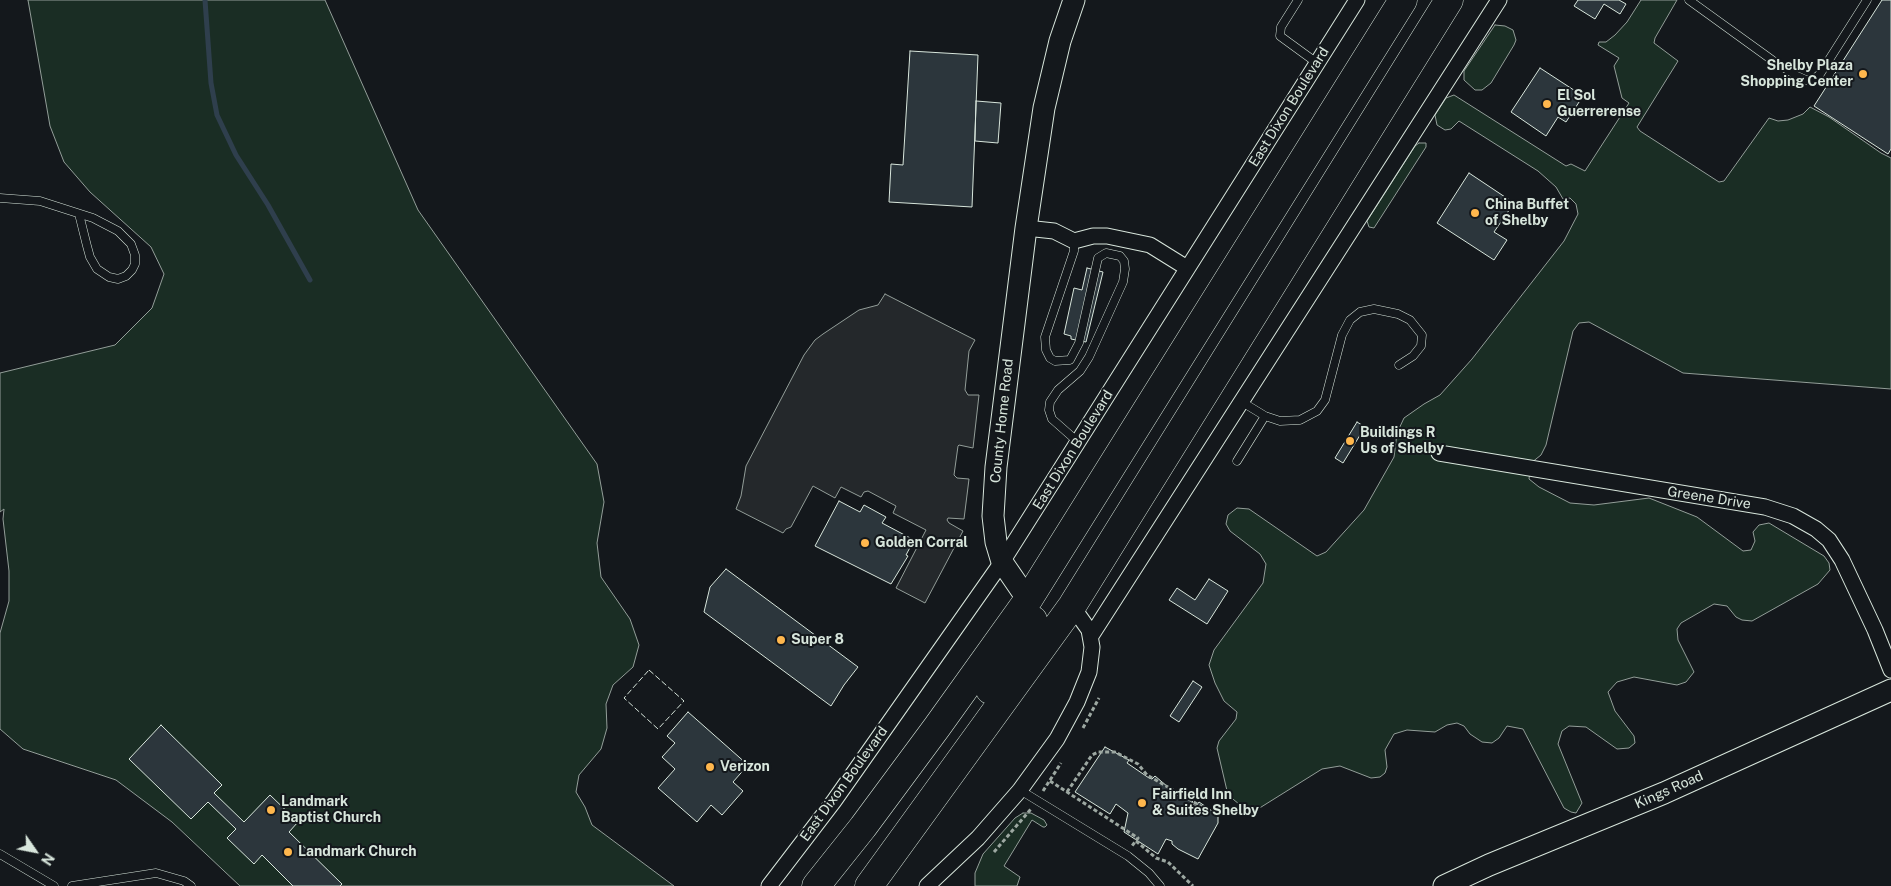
<!DOCTYPE html>
<style>
body{margin:0}
#map{position:relative;width:1891px;height:886px;overflow:hidden;background:#14181c;font-family:"Public Sans",sans-serif}
canvas{display:block}
.north{position:absolute;left:10px;top:826px;width:50px;height:50px;-webkit-text-stroke:4px #14181c;paint-order:stroke;rotate:123deg;font-size:14px;font-weight:700;line-height:20px;text-align:center;color:#d8e6dc}
.north::after{content:'';display:block;margin:auto;width:18px;height:22px;background:#d8e6dc;clip-path:polygon(50% 0,100% 100%,50% 72%,0 100%)}
</style>
<div id="map">
<canvas width="1891" height="886"></canvas>
<div class="north">N</div>
</div>
<script>
const c = document.querySelector('canvas').getContext('2d');
c.lineJoin = 'round';
function fillPath(path, color) { c.fillStyle = color; c.fill(path, 'evenodd'); }
const toPath = rows => new Path2D(rows.map(r => 'M' + r).join(''));
function stroke(path, color, width, dash) { c.strokeStyle = color; c.lineWidth = width; c.lineCap = dash ? 'butt' : 'round'; c.setLineDash(dash || []); c.stroke(path); }
function write(font, color, halo, rows, align = 'center') {
  c.font = font + ' "Public Sans",sans-serif'; c.lineWidth = 4; c.setLineDash([]); c.textBaseline = 'middle'; c.strokeStyle = halo; c.fillStyle = color; for (const [text, x, y, turn = 0] of rows) {
    c.save(); c.translate(x, y); c.rotate((+turn || 0) * Math.PI / 180); c.textAlign = isNaN(turn) ? turn : align; if (halo) c.strokeText(text, 0, 0); c.fillText(text, 0, 0); c.restore();
  }
}
const green = toPath([
 [28,0,325,0,418,210,597,464,604,502,597,543,601,577,630,619,639,645,633,667,613,685,606,704,607,728,601,749,579,775,576,792,585,807,592,825,674,886,240,886,172,822,116,780,23,749,0,729,0,633,9,601,9,571,3,519,4,509,0,512,0,373,115,345,152,308,164,274,151,247,90,192,64,162,50,126,28,0],
 [1641,0,1677,0,1655,38,1654,43,1678,61,1637,127,1640,131,1719,182,1724,181,1769,118,1778,121,1788,120,1803,114,1810,107,1829,117,1881,153,1891,158,1891,389,1683,373,1589,322,1579,323,1573,331,1546,445,1541,455,1531,463,1529,479,1539,487,1570,503,1594,505,1649,498,1697,517,1743,551,1751,550,1755,541,1753,532,1759,525,1769,523,1824,556,1829,563,1830,570,1818,584,1752,621,1742,620,1736,617,1727,606,1714,604,1681,623,1677,629,1678,640,1694,672,1686,682,1677,685,1634,677,1617,682,1608,692,1615,711,1634,736,1635,743,1629,748,1617,749,1586,727,1569,726,1562,731,1558,744,1582,803,1576,813,1571,812,1564,808,1523,729,1507,726,1499,738,1492,743,1482,742,1470,734,1464,726,1457,723,1447,725,1435,732,1407,730,1394,734,1385,750,1387,767,1385,773,1380,777,1371,778,1340,766,1322,769,1258,809,1239,804,1228,795,1217,748,1219,741,1236,719,1237,712,1224,701,1215,683,1209,665,1214,650,1263,583,1266,564,1260,554,1230,531,1226,524,1228,515,1237,508,1249,509,1317,556,1326,552,1364,510,1394,457,1397,433,1404,418,1424,404,1440,395,1472,359,1564,241,1578,214,1576,204,1570,198,1563,199,1556,187,1538,171,1459,121,1451,129,1445,130,1437,125,1435,115,1446,98,1454,95,1566,166,1571,164,1585,171,1629,103,1622,98,1614,66,1619,58,1598,45,1599,42,1606,42,1615,35,1627,22,1641,0],
 [1495,25,1505,26,1513,30,1516,40,1514,45,1491,83,1482,90,1475,90,1464,80,1464,71,1495,25],
 [1419,143,1426,143,1426,147,1374,228,1369,227,1367,221,1415,146,1419,143],
 [1023,813,1031,813,1044,820,1047,825,1045,827,1043,827,1032,820,1004,866,1020,877,1017,886,975,886,975,873,983,854,1015,818,1023,813]
]);
const parking = toPath([
 [885,294,975,340,969,351,965,390,968,395,979,395,973,448,959,445,958,446,954,475,957,478,969,479,964,519,948,518,947,520,949,523,963,531,925,603,896,588,926,530,893,513,896,506,868,491,864,492,861,497,841,487,835,498,813,486,791,527,786,529,783,533,736,509,741,496,746,466,804,355,815,340,823,334,859,310,878,305,885,294]
]);
const stream = toPath([
 [205,0,211,83,217,115,236,155,268,205,310,280]
]);
const building = toPath([
 [1578,0,1619,0,1626,4,1620,14,1604,4,1595,19,1574,6,1578,0],
 [1882,0,1891,0,1891,149,1888,154,1814,106,1882,0],
 [910,51,978,55,972,207,889,202,891,164,903,165,910,51],
 [1540,68,1583,96,1566,122,1558,117,1546,136,1511,112,1540,68],
 [976,101,1001,103,998,143,975,141,976,101],
 [1469,173,1514,203,1494,232,1507,240,1494,260,1437,223,1469,173],
 [1087,268,1103,272,1086,342,1071,339,1071,336,1064,334,1074,288,1082,290,1087,268],
 [1357,422,1365,427,1343,463,1335,458,1357,422],
 [839,501,860,512,864,505,886,517,882,523,914,540,906,555,908,556,891,584,815,546,839,501],
 [726,569,858,667,844,685,831,706,704,612,710,587,726,569],
 [1209,579,1228,591,1207,624,1169,600,1177,588,1195,600,1209,579],
 [1193,681,1202,687,1179,722,1170,716,1193,681],
 [688,712,748,765,733,782,743,791,722,815,711,805,697,822,658,788,675,769,662,757,675,743,667,736,688,712],
 [161,725,222,785,214,793,244,822,270,795,298,822,289,832,342,884,340,886,293,886,262,855,254,864,227,838,236,829,208,802,191,819,129,759,161,725],
 [1105,747,1129,760,1127,763,1149,778,1152,779,1155,776,1181,798,1183,795,1193,802,1191,803,1196,806,1199,802,1218,815,1218,823,1198,859,1178,849,1172,844,1172,841,1166,839,1158,854,1124,832,1128,813,1116,804,1110,814,1075,792,1105,747]
]);
const path = toPath([
 [1083,728,1099,698],
 [1050,781,1138,838,1132,846],
 [1043,791,1061,763],
 [1067,792,1092,755,1098,752,1115,752,1138,764,1147,775,1204,808],
 [1136,841,1156,858,1168,862,1193,886],
 [994,852,1031,809]
]);
const lane = toPath([
 [1298,0,1281,27,1280,36,1317,63],
 [1689,0,1772,60,1797,76,1806,80,1814,79,1820,74,1867,0],
 [0,198,40,201,93,218,118,231,131,244,135,255,135,264,132,270,126,276,118,279,109,277,97,269,90,257,87,246,79,214],
 [1074,241,1074,251,1045,337,1046,350,1050,358,1055,361,1070,360,1079,343,1098,258,1106,253,1120,256,1124,261,1125,269,1123,282,1089,357,1080,371,1058,390,1050,402,1049,410,1052,419,1078,442],
 [1242,402,1265,416,1280,421,1300,420,1317,411,1325,400,1342,335,1350,320,1360,312,1374,309,1398,314,1410,320,1422,335,1421,346,1413,356,1399,365],
 [1237,461,1265,416],
 [1020,790,1128,856,1149,873,1160,886],
 [0,854,54,886],
 [72,886,156,873,184,881,191,886]
]);
const street = toPath([
 [1026,228,1054,231,1074,241,1093,236,1107,236,1150,245,1187,268],
 [1439,453,1765,507,1793,516,1816,529,1829,540,1842,560,1875,630,1891,670],
 [1091,636,1499,0],
 [769,886,834,801,1002,562,1357,0],
 [927,886,978,838,1020,790,1057,739,1077,702,1089,672,1092,647,1089,630,1072,606]
]);
const secondary = toPath([
 [1028,600,1002,562,996,542,993,516,996,467,1026,228,1044,108,1060,41,1074,0],
 [1444,886,1489,865,1664,793,1891,690]
]);
const highway = toPath([
 [990,690,1030,628,1033,620],
 [816,886,863,827,937,727,1028,600,1403,0],
 [869,886,1072,606,1449,0]
]);
const fence = toPath([
 [649,670,684,701,658,729,624,698,649,670]
]);
const markers = [
 [1863,74,5,"#ffb74d"],
 [1547,104,5,"#ffb74d"],
 [1475,213,5,"#ffb74d"],
 [1350,441,5,"#ffb74d"],
 [865,543,5,"#ffb74d"],
 [781,640,5,"#ffb74d"],
 [710,767,5,"#ffb74d"],
 [1142,803,5,"#ffb74d"],
 [271,810,5,"#ffb74d"],
 [288,852,5,"#ffb74d"]
];
const poiNames = [
 ["Shelby Plaza",1853,66,"right"],
 ["Shopping Center",1853,82,"right"],
 ["El Sol",1557,96],
 ["Guerrerense",1557,112],
 ["China Buffet",1485,205],
 ["of Shelby",1485,221],
 ["Buildings R",1360,433],
 ["Us of Shelby",1360,449],
 ["Golden Corral",875,543],
 ["Super 8",791,640],
 ["Verizon",720,767],
 ["Fairfield Inn",1152,795],
 ["& Suites Shelby",1152,811],
 ["Landmark",281,802],
 ["Baptist Church",281,818],
 ["Landmark Church",298,852]
];
const streetNames = [
 ["East Dixon Boulevard",1289,107,-58],
 ["County Home Road",1002,421,-84],
 ["East Dixon Boulevard",1073,450,-58],
 ["Greene Drive",1709,498,9],
 ["East Dixon Boulevard",844,784,-54],
 ["Kings Road",1669,790,-24]
];
fillPath(green, '#1a2d24');
stroke(green, '#939e99', 1);
fillPath(parking, '#24282b');
stroke(parking, '#939e99', 1);
stroke(stream, '#2f3f4d', 5);
fillPath(building, '#2c363c');
stroke(building, '#d8e6dc', 1);
stroke(lane, '#d8e6dc', 9);
stroke(street, '#d8e6dc', 17);
stroke(secondary, '#d8e6dc', 23);
stroke(highway, '#d8e6dc', 29);
stroke(path, '#9da8a2', 3, [4, 2.5]);
stroke(lane, '#14181c', 8);
stroke(street, '#14181c', 15);
stroke(secondary, '#14181c', 21);
stroke(highway, '#14181c', 28);
stroke(fence, '#d8e6dc', 1, [6, 2.5]);
for (const [x, y, r, color] of markers) { const dot = new Path2D(); dot.arc(x, y, r, 0, 2 * Math.PI); c.fillStyle = color; c.fill(dot); stroke(dot, '#14181c', 2); }
write('bold 14px', '#d8e6dc', '#14181c', poiNames, 'left');
write('14px', '#d8e6dc', '#14181c', streetNames);
</script>
